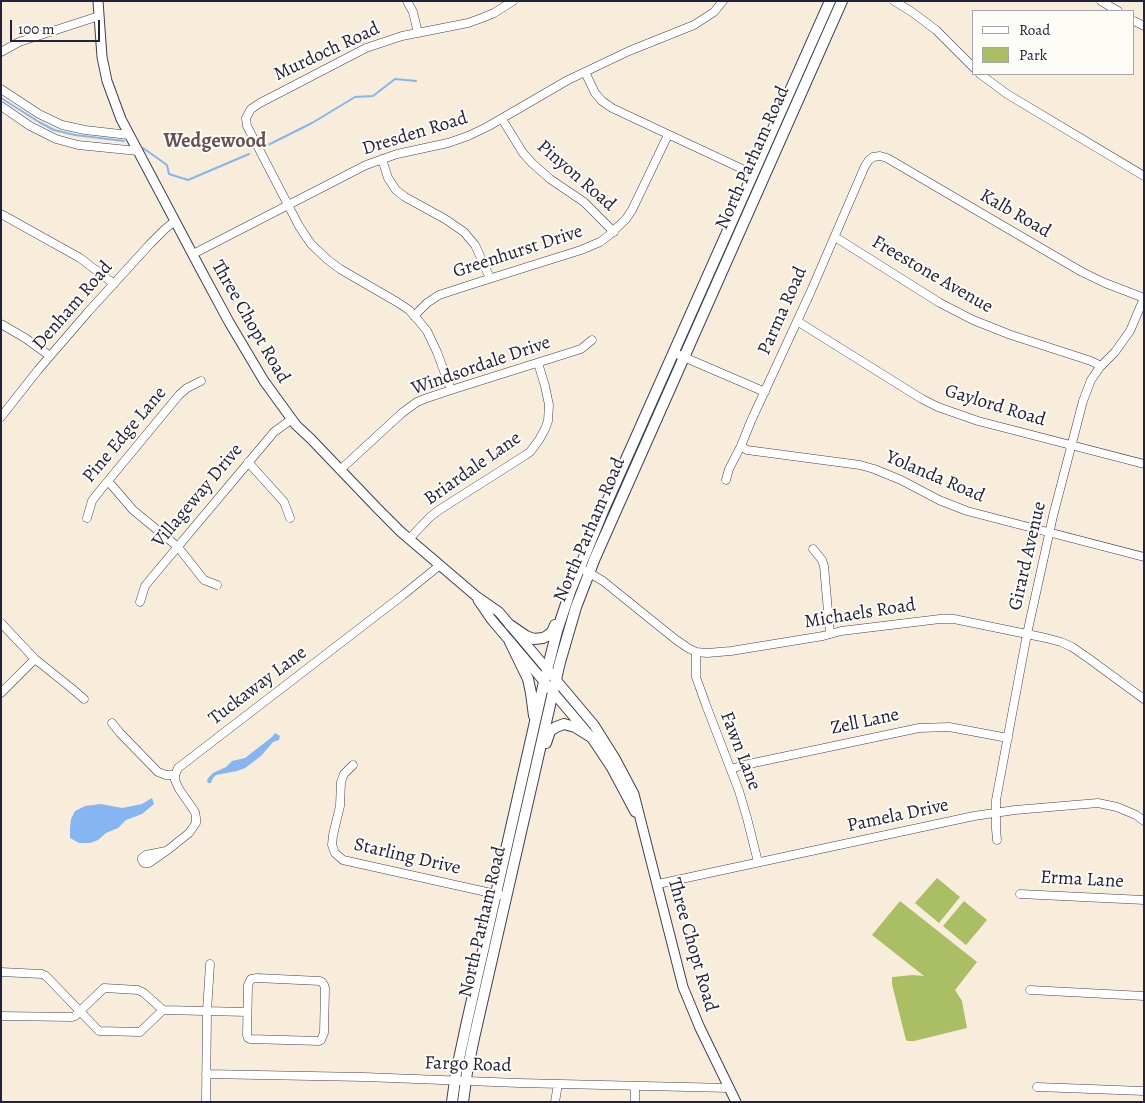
<!DOCTYPE html>
<style>
body{margin:0}
#map{position:relative;width:1145px;height:1103px;overflow:hidden;background:#f8ecda;font-family:Alegreya,serif}
canvas{display:block}
.frame{position:absolute;inset:0;border:2px solid #22223b;pointer-events:none}
.legend{position:absolute;left:972px;top:10px;width:162px;height:65px;box-sizing:border-box;background:#fdfcf7;border:1px solid #a5a5ac;margin:0;padding:6px 9px;list-style:none;font-size:15px;color:#22223b}
.legend li{display:flex;align-items:center;gap:10px;height:25px}
.legend b{width:25px;border:1px solid #a5a5ac}
.scale{position:absolute;left:10px;top:20px;width:90px;height:22px;box-sizing:border-box;border:2px solid #22223b;border-top:0;padding-left:6px;font-size:15px;line-height:18px;white-space:nowrap;color:#22223b;-webkit-text-stroke:4px #fdfcf7;paint-order:stroke}
</style>
<div id="map">
<canvas width="1145" height="1103"></canvas>
<div class="frame"></div>
<ul class="legend">
<li><b style="height:6px;background:#fff"></b>Road</li>
<li><b style="height:14px;background:#aabe63"></b>Park</li>
</ul>
<div class="scale">100 m</div>
</div>
<script>
const c = document.querySelector('canvas').getContext('2d');
c.lineJoin = 'round';
function fillPath(path, color) { c.fillStyle = color; c.fill(path, 'evenodd'); }
const toPath = rows => new Path2D(rows.map(r => 'M' + r).join(''));
function stroke(path, color, width, dash) { c.strokeStyle = color; c.lineWidth = width; c.lineCap = dash ? 'butt' : 'round'; c.setLineDash(dash || []); c.stroke(path); }
function write(font, color, halo, rows, align = 'center') {
  c.font = font + ' Alegreya,serif'; c.lineWidth = 4; c.setLineDash([]); c.textBaseline = 'middle'; c.strokeStyle = halo; c.fillStyle = color; for (const [text, x, y, turn = 0] of rows) {
    c.save(); c.translate(x, y); c.rotate((+turn || 0) * Math.PI / 180); c.textAlign = isNaN(turn) ? turn : align; if (halo) c.strokeText(text, 0, 0); c.fillText(text, 0, 0); c.restore();
  }
}
const green = toPath([
 [937,878,960,897,939,923,915,903],
 [900,901,977,962,955,990,962,1001,967,1028,914,1041,908,1041,906,1040,892,984,892,977,913,975,924,976,872,935],
 [964,901,987,920,966,945,943,926]
]);
const water = toPath([
 [275,733,280,736,279,740,273,742,261,756,245,768,237,771,216,775,213,778,211,783,208,783,207,780,209,777,213,773,226,767,232,761,245,758,272,737],
 [152,798,154,804,142,814,126,820,118,828,106,833,98,840,90,843,79,843,70,838,70,828,71,819,75,811,85,806,101,804,122,808,142,804]
]);
const stream = toPath([
 [1,98,39,122,54,130,75,135,124,141],
 [266,146,312,123,355,97,373,96,395,79,416,81],
 [143,148,167,165,169,174,188,180,249,154]
]);
const minor = toPath([
 [407,1,413,12,418,33],
 [894,1,912,12,936,30,974,68],
 [1101,1,1118,11],
 [1134,21,1144,26],
 [1,52,19,42,99,16],
 [585,72,595,93,602,101,612,108,753,174],
 [980,74,1007,94,1144,176],
 [1,89,39,114,62,125,85,130,129,135],
 [1,106,30,126,56,139,78,145,138,151],
 [502,119,523,153,532,163,550,179,584,202,614,232],
 [382,159,388,178,396,190,405,197,445,219,464,232,475,245,490,278],
 [1,214,80,258,114,284],
 [835,237,940,303,973,320,1011,335,1091,361,1101,366],
 [193,254,366,165,397,154,448,143,468,136,487,127,568,80,629,51,694,25,714,12,723,1],
 [414,316,427,303,439,295,476,283,581,250,600,242,608,236,626,219,632,210,668,135],
 [797,321,922,399,938,407,978,421,1144,464],
 [1,324,25,338,50,356],
 [679,355,765,392],
 [451,390,437,352,427,331,418,320,409,310,397,302,340,269,328,260,311,244,299,226,247,126,246,118,251,109,260,103,366,48,402,36,468,23,482,18,494,13,513,1],
 [1,417,38,370,88,312,150,244,165,229,175,221],
 [741,446,747,450,860,465,874,469,901,480,939,500,967,511,1144,557],
 [248,462,284,502,290,518],
 [340,470,402,413,417,402,427,398,451,390,581,349,592,340],
 [726,480,729,469,741,446,751,421,811,291,865,166,869,160,873,157,880,156,887,158,1082,272,1105,283,1144,298],
 [108,481,133,510,178,547,204,580,217,585],
 [87,518,92,501,98,493,179,395,187,388,201,381],
 [409,539,430,517,439,510,524,456,530,452,539,440,545,429,548,421,549,405,545,386,538,363],
 [813,549,822,560,824,566,830,634],
 [586,571,603,581,675,639,688,648,696,652,707,653,731,651,823,636,841,631,940,619,954,619,1046,638,1061,642,1072,647,1088,658,1144,699],
 [140,602,145,586,154,575,264,444,274,432,292,419],
 [1,623,35,659,70,687,84,699],
 [696,652,696,677,706,705,739,791,747,818,758,862],
 [1,693,35,659],
 [112,723,120,733,158,772,166,775,175,775],
 [353,765,344,774,341,782,340,806,333,835,332,845,335,853,343,860,500,895],
 [731,769,744,765,919,728,949,727,1008,738],
 [997,840,996,829,996,800,1027,634,1053,516,1083,401,1091,380,1100,367,1115,352,1130,331,1144,298],
 [166,851,146,855,142,858,142,860,144,863,149,863,169,849,189,833,196,823,196,818,195,812,179,789,175,780,175,775,178,768,403,595,440,565],
 [658,884,974,816,1015,810,1098,803,1117,807,1136,815,1144,821],
 [1020,894,1144,900],
 [1,972,42,974,46,976,99,1031,140,1032,163,1010],
 [257,978,320,981,322,982,324,985,325,988,324,1033,321,1040,319,1041,250,1039,248,1038,247,1035,248,985,251,979,257,978],
 [1030,990,1144,996],
 [1,1016,72,1017,75,1016,104,988,138,990,144,993,163,1010,247,1012],
 [206,1074,364,1077,519,1083,729,1088],
 [635,1086,635,1102],
 [1037,1087,1144,1091],
 [206,1102,207,1011,210,964],
 [555,1102,558,1084]
]);
const major = toPath([
 [98,1,102,57,107,81,121,119,202,272,229,322,264,381,296,425,311,439,378,509,401,532,476,596,499,612,594,725,616,760,634,794,683,987,700,1028,736,1102],
 [478,600,491,619,591,737,611,767,635,812]
]);
const highway = toPath([
 [510,625,526,636,534,639,543,638,547,636,552,632,555,625],
 [510,642,528,679,531,693,534,716],
 [546,743,550,731,556,727,564,724,575,727,591,737],
 [452,1102,456,1073,466,1026,544,682,557,631,571,589,603,511,830,1],
 [463,1102,467,1072,474,1038,553,692,560,662,576,607,595,558,842,1]
]);
const streetNames = [
 ["Murdoch Road",327,52,-25],
 ["Dresden Road",415,134,-17],
 ["North Parham Road",753,158,-66],
 ["Pinyon Road",576,176,41],
 ["Kalb Road",1015,214,30],
 ["Greenhurst Drive",518,252,-18],
 ["Freestone Avenue",932,275,30],
 ["Denham Road",73,306,-49],
 ["Parma Road",783,311,-66],
 ["Three Chopt Road",250,322,60],
 ["Windsordale Drive",481,366,-19],
 ["Gaylord Road",995,406,17],
 ["Pine Edge Lane",125,435,-50],
 ["Briardale Lane",473,469,-35],
 ["Yolanda Road",935,477,23],
 ["Villageway Drive",198,496,-50],
 ["North Parham Road",590,530,-67],
 ["Girard Avenue",1028,556,-77],
 ["Michaels Road",860,614,-9],
 ["Tuckaway Lane",258,686,-37],
 ["Zell Lane",865,722,-12],
 ["Fawn Lane",740,751,69],
 ["Pamela Drive",898,816,-12],
 ["Starling Drive",407,857,13],
 ["Erma Lane",1082,880,3],
 ["North Parham Road",483,922,-77],
 ["Three Chopt Road",692,945,74],
 ["Fargo Road",468,1065,2]
];
const neighbourhoodNames = [
 ["Wedgewood",215,142]
];
fillPath(green, '#aabe63');
fillPath(water, '#85b6f1');
stroke(stream, '#85b6f1', 2);
stroke(minor, '#424053', 9);
stroke(major, '#424053', 11);
stroke(highway, '#424053', 12);
stroke(minor, '#fff', 8);
stroke(major, '#fff', 9);
stroke(highway, '#fff', 10);
write('19px', '#22223b', '#fdfcf7', streetNames);
write('bold 20px', '#665152', '#fdfcf7', neighbourhoodNames);
</script>
